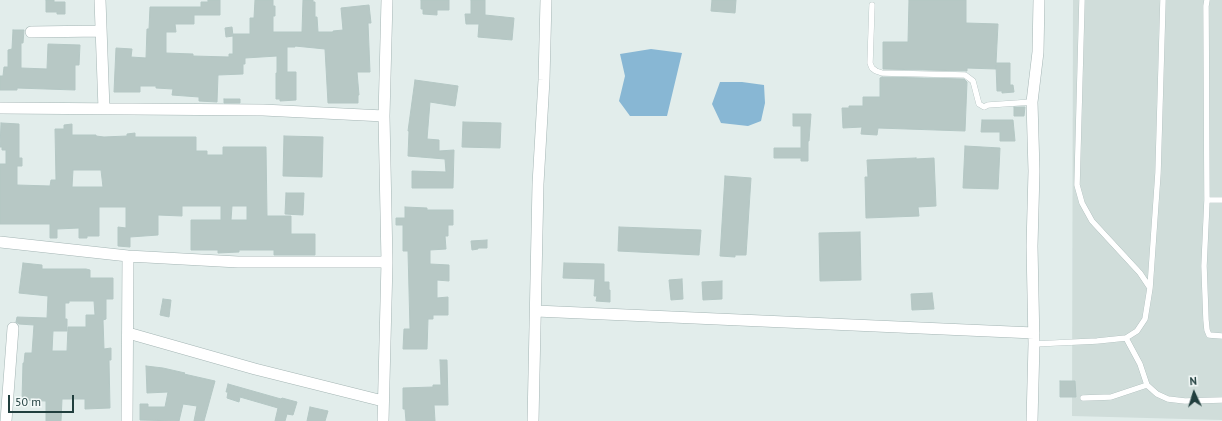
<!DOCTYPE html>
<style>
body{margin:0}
#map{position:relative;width:1222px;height:421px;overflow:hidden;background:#e2edeb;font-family:"PT Sans",sans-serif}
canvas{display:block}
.north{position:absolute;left:1174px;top:373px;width:40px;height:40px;-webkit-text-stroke:3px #f3f9f8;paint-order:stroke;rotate:356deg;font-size:11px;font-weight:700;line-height:16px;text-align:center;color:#213f3e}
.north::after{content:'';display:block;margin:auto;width:14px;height:18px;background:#213f3e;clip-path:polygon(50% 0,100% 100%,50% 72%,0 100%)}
.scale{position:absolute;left:8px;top:395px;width:66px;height:18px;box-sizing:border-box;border:2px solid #213f3e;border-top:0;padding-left:5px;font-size:12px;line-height:14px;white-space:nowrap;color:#213f3e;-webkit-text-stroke:3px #f3f9f8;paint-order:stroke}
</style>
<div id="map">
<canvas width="1222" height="421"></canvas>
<div class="north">N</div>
<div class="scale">50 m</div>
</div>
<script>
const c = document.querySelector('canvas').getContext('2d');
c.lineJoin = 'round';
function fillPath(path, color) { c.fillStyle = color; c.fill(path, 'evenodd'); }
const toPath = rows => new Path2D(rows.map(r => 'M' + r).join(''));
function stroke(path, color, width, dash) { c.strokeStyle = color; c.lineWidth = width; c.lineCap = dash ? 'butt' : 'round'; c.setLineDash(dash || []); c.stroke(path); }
const built = toPath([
 [1073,0,1222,0,1222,420,1072,416]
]);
const water = toPath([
 [651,49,682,53,667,116,630,116,619,101,625,76,620,54],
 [720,82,742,82,764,85,765,103,761,121,748,126,721,123,712,104]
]);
const building = toPath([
 [46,0,54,0,54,2,65,2,65,14,57,14,57,12,46,12,46,0],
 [208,0,220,0,220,15,194,15,194,24,175,24,176,32,166,32,166,53,193,54,193,56,229,57,229,54,233,54,233,36,226,37,225,28,232,27,233,36,233,34,250,34,250,18,254,18,255,0,273,0,273,6,275,6,275,16,273,16,273,32,302,32,303,0,313,0,313,2,315,2,315,17,317,17,318,32,333,32,333,31,343,30,341,8,369,5,371,23,368,23,370,72,357,72,359,95,358,95,358,103,328,103,325,49,295,46,295,47,287,47,287,72,296,72,296,100,280,101,280,99,276,99,276,73,277,73,277,56,245,58,245,64,243,64,243,74,218,75,217,102,199,101,199,97,172,95,173,89,156,88,156,86,140,86,140,92,114,92,116,48,132,49,131,57,146,58,147,29,149,29,150,7,201,7,201,2,208,2,208,0],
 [421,0,449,0,449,10,437,10,437,15,423,14,423,9,421,9,421,0],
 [471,0,485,0,485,15,514,18,512,40,478,37,479,24,466,24,465,14,471,14,471,0],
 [712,0,736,0,735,13,711,11,712,0],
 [909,0,966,0,966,23,998,24,996,63,1010,63,1010,85,1013,85,1014,92,1002,93,1002,91,997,91,996,65,996,69,967,68,967,71,883,69,883,42,908,42,909,0],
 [13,30,24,30,23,43,21,43,21,68,47,69,48,44,80,45,79,65,75,65,75,90,17,88,17,90,0,90,0,76,3,76,4,67,8,67,8,50,12,49,13,30],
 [882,77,964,79,967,82,965,131,878,128,877,135,861,134,862,127,843,128,842,108,849,108,849,106,863,106,863,97,880,97,880,78,882,77],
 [415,80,458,86,455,106,430,102,427,139,439,140,439,151,454,150,453,188,412,188,412,171,446,172,445,159,408,156,409,131,408,131,415,80],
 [224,99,240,99,240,103,224,103,224,99],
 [1014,107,1025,107,1024,116,1014,116,1014,107],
 [793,114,811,114,809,141,808,141,808,161,801,161,801,158,774,158,774,148,801,148,801,126,793,126,793,114],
 [982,120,1013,120,1015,141,1000,141,1000,132,981,132,982,120],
 [463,122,501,123,500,148,462,147,463,122],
 [1,123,19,124,19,158,22,158,22,166,17,166,17,185,50,186,51,180,56,180,55,129,64,129,64,125,72,124,72,135,96,135,96,136,104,137,127,136,127,134,135,133,135,137,196,137,196,151,207,151,207,155,223,155,223,147,266,147,267,216,291,216,291,234,315,234,315,255,274,255,274,250,239,250,239,252,218,253,218,250,191,250,191,220,221,220,221,206,182,206,182,216,158,215,158,235,130,237,130,247,118,246,118,227,126,228,126,207,99,207,99,236,87,236,87,238,79,238,79,228,57,229,57,238,50,238,50,224,0,224,0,164,6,164,6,150,2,150,2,147,0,147,1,123],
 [73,170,101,170,103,187,72,187,73,170],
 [232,206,247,206,247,220,231,220,232,206],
 [284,136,323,137,322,177,283,176,284,136],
 [965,146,1000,148,998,189,963,188,965,146],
 [916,158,916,159,934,158,936,206,918,207,919,216,866,218,865,177,868,177,867,160,916,158],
 [725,176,751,178,746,255,735,255,735,257,720,256,725,176],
 [286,193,304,193,303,215,285,214,286,193],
 [405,207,427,208,427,210,453,210,453,225,448,225,448,236,445,236,446,249,430,250,430,264,449,265,449,281,437,280,437,298,448,297,448,315,433,315,433,319,428,319,427,349,403,349,404,329,410,329,408,251,403,251,403,225,396,225,396,218,405,218,405,207],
 [619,227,701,230,699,255,618,251,619,227],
 [860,232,861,280,820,281,819,233,860,232],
 [487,240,487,248,478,248,478,249,472,250,471,241,487,240],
 [23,263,42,265,42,269,86,269,90,270,90,278,113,278,113,299,106,299,106,319,103,320,104,349,111,348,111,360,109,360,110,408,85,409,85,399,62,399,61,421,46,421,46,401,22,400,23,363,24,363,25,353,32,353,34,325,19,324,16,322,17,317,47,318,48,296,19,293,23,263],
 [69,301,94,301,95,315,86,315,86,327,68,327,67,351,52,351,53,331,67,331,67,319,65,319,65,303,69,303,69,301],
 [564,263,604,264,604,282,609,282,609,290,610,290,610,302,596,301,597,296,594,296,595,279,563,278,564,263],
 [682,279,683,299,671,300,669,280,682,279],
 [722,281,722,299,703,300,702,282,722,281],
 [932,293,934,309,912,310,911,294,932,293],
 [163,299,171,300,169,317,160,315,163,299],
 [440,360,447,360,448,405,434,405,435,421,406,421,405,409,403,409,403,388,433,387,433,385,441,385,440,360],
 [146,366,163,368,185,373,184,374,215,381,204,421,194,421,197,406,183,404,179,421,140,420,140,404,148,404,148,407,165,407,168,392,147,393,146,366],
 [1060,381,1075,381,1076,397,1060,397,1060,381],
 [228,384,281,399,282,398,297,402,293,415,287,414,285,421,275,421,278,408,240,397,239,402,227,398,228,392,226,392,228,384],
 [310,407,328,411,325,421,307,421,310,407]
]);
const service = toPath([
 [1207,0,1206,6,1207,200,1204,266,1206,320,1207,330,1209,335,1222,336],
 [872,5,870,63,872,68,876,71,882,73,965,75,973,81,979,104,984,107,988,105,1032,102],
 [1207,200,1222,200],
 [1150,288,1158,173,1163,0],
 [1126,338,1140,364,1147,385,1157,394,1168,399,1185,401,1222,400],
 [1034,344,1097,341,1126,338,1137,331,1145,319,1150,288,1140,273,1092,221,1082,203,1077,185,1082,0],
 [1083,398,1111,397,1147,385]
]);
const minor = toPath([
 [100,0,104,109],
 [31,32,101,31],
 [0,108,263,110,384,116],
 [0,242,128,256,238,262,387,262],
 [536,311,1034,333],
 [128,333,255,369,383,401],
 [6,421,13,328],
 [127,421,128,256],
 [383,421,387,262,384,116,387,0],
 [533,421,538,184,544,80,546,0],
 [1032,421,1034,344,1032,246,1034,171,1032,102,1038,52,1039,0]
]);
fillPath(built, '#d0ddda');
fillPath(water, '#88b7d4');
fillPath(building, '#b7c8c5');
stroke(building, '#b4c7c4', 1);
stroke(service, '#a4b5b4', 6);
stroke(minor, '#a4b5b4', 12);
stroke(service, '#fff', 5.5);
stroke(minor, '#fff', 11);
</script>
